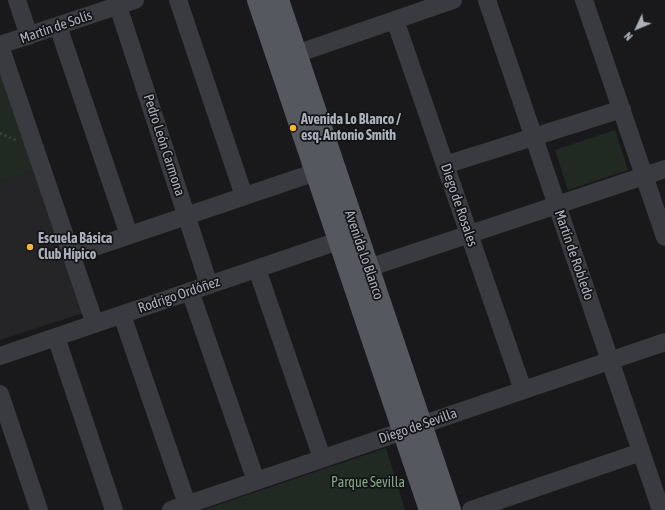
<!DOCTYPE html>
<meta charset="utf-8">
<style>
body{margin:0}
#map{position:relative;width:665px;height:510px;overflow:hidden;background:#19191b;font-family:"Asap Condensed",sans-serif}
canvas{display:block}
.north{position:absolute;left:617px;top:8px;width:40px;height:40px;-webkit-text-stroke:3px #141416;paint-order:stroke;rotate:226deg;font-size:11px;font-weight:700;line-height:16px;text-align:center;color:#abb0bb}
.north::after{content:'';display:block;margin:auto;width:14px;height:18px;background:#abb0bb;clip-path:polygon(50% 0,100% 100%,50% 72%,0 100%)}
</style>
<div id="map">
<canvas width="665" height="510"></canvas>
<div class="north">N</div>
</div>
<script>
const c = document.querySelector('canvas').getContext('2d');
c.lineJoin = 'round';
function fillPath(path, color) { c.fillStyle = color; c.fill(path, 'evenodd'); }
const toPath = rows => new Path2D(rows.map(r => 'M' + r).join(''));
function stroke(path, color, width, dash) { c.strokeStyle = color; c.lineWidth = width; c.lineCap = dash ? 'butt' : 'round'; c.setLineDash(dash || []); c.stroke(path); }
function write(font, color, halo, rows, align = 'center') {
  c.font = font + ' "Asap Condensed",sans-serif'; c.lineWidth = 3.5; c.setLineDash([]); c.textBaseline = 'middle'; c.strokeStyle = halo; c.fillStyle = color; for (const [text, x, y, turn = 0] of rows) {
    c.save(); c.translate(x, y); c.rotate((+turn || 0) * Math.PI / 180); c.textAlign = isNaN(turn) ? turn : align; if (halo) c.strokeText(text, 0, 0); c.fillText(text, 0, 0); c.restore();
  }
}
const built = toPath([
 [35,170,83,313,0,340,0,182]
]);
const green = toPath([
 [0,66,35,170,0,182],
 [615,130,628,170,568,190,555,150],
 [386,448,405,510,203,510]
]);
const path = toPath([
 [0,133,17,141]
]);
const minor = toPath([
 [17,0,29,36],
 [178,0,244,196],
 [487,0,661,510],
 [584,0,665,237],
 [118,6,209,285],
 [395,20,523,390],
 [58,26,129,235],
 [0,45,135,0],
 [0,46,95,324],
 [296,54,453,0],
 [445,165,622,109],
 [71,255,316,172],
 [368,268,665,169],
 [257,269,322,458],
 [190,291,256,481],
 [122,315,187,504],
 [56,337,114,510],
 [0,356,353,236],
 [0,394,39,510],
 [171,510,665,342],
 [471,510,641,452]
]);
const major = toPath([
 [258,0,430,510],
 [278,0,450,510]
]);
const markers = [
 [293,128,4,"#f8b534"],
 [30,247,4,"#f8b534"]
];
const streetNames = [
 ["Martín de Solís",56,27,-19],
 ["Pedro León Carmona",164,145,72],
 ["Diego de Rosales",459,205,71],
 ["Avenida Lo Blanco",364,255,71],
 ["Martín de Robledo",574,255,71],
 ["Rodrigo Ordóñez",179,295,-19],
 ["Diego de Sevilla",418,426,-19]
];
const poiNames = [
 ["Avenida Lo Blanco /",301,120],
 ["esq. Antonio Smith",301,136],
 ["Escuela Básica",38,239],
 ["Club Hípico",38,255]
];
const parkNames = [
 ["Parque Sevilla",368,483]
];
fillPath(built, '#252528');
fillPath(green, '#202a22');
stroke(path, '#404247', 2.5, [2, 3]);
stroke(minor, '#3a3b40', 18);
stroke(major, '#56585f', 22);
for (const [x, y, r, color] of markers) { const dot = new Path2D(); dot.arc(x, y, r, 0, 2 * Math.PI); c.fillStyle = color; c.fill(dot); stroke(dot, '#141416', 1.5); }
write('14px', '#abb0bb', '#141416', streetNames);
write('bold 14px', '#abb0bb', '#141416', poiNames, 'left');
write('14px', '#82a784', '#141416', parkNames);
</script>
